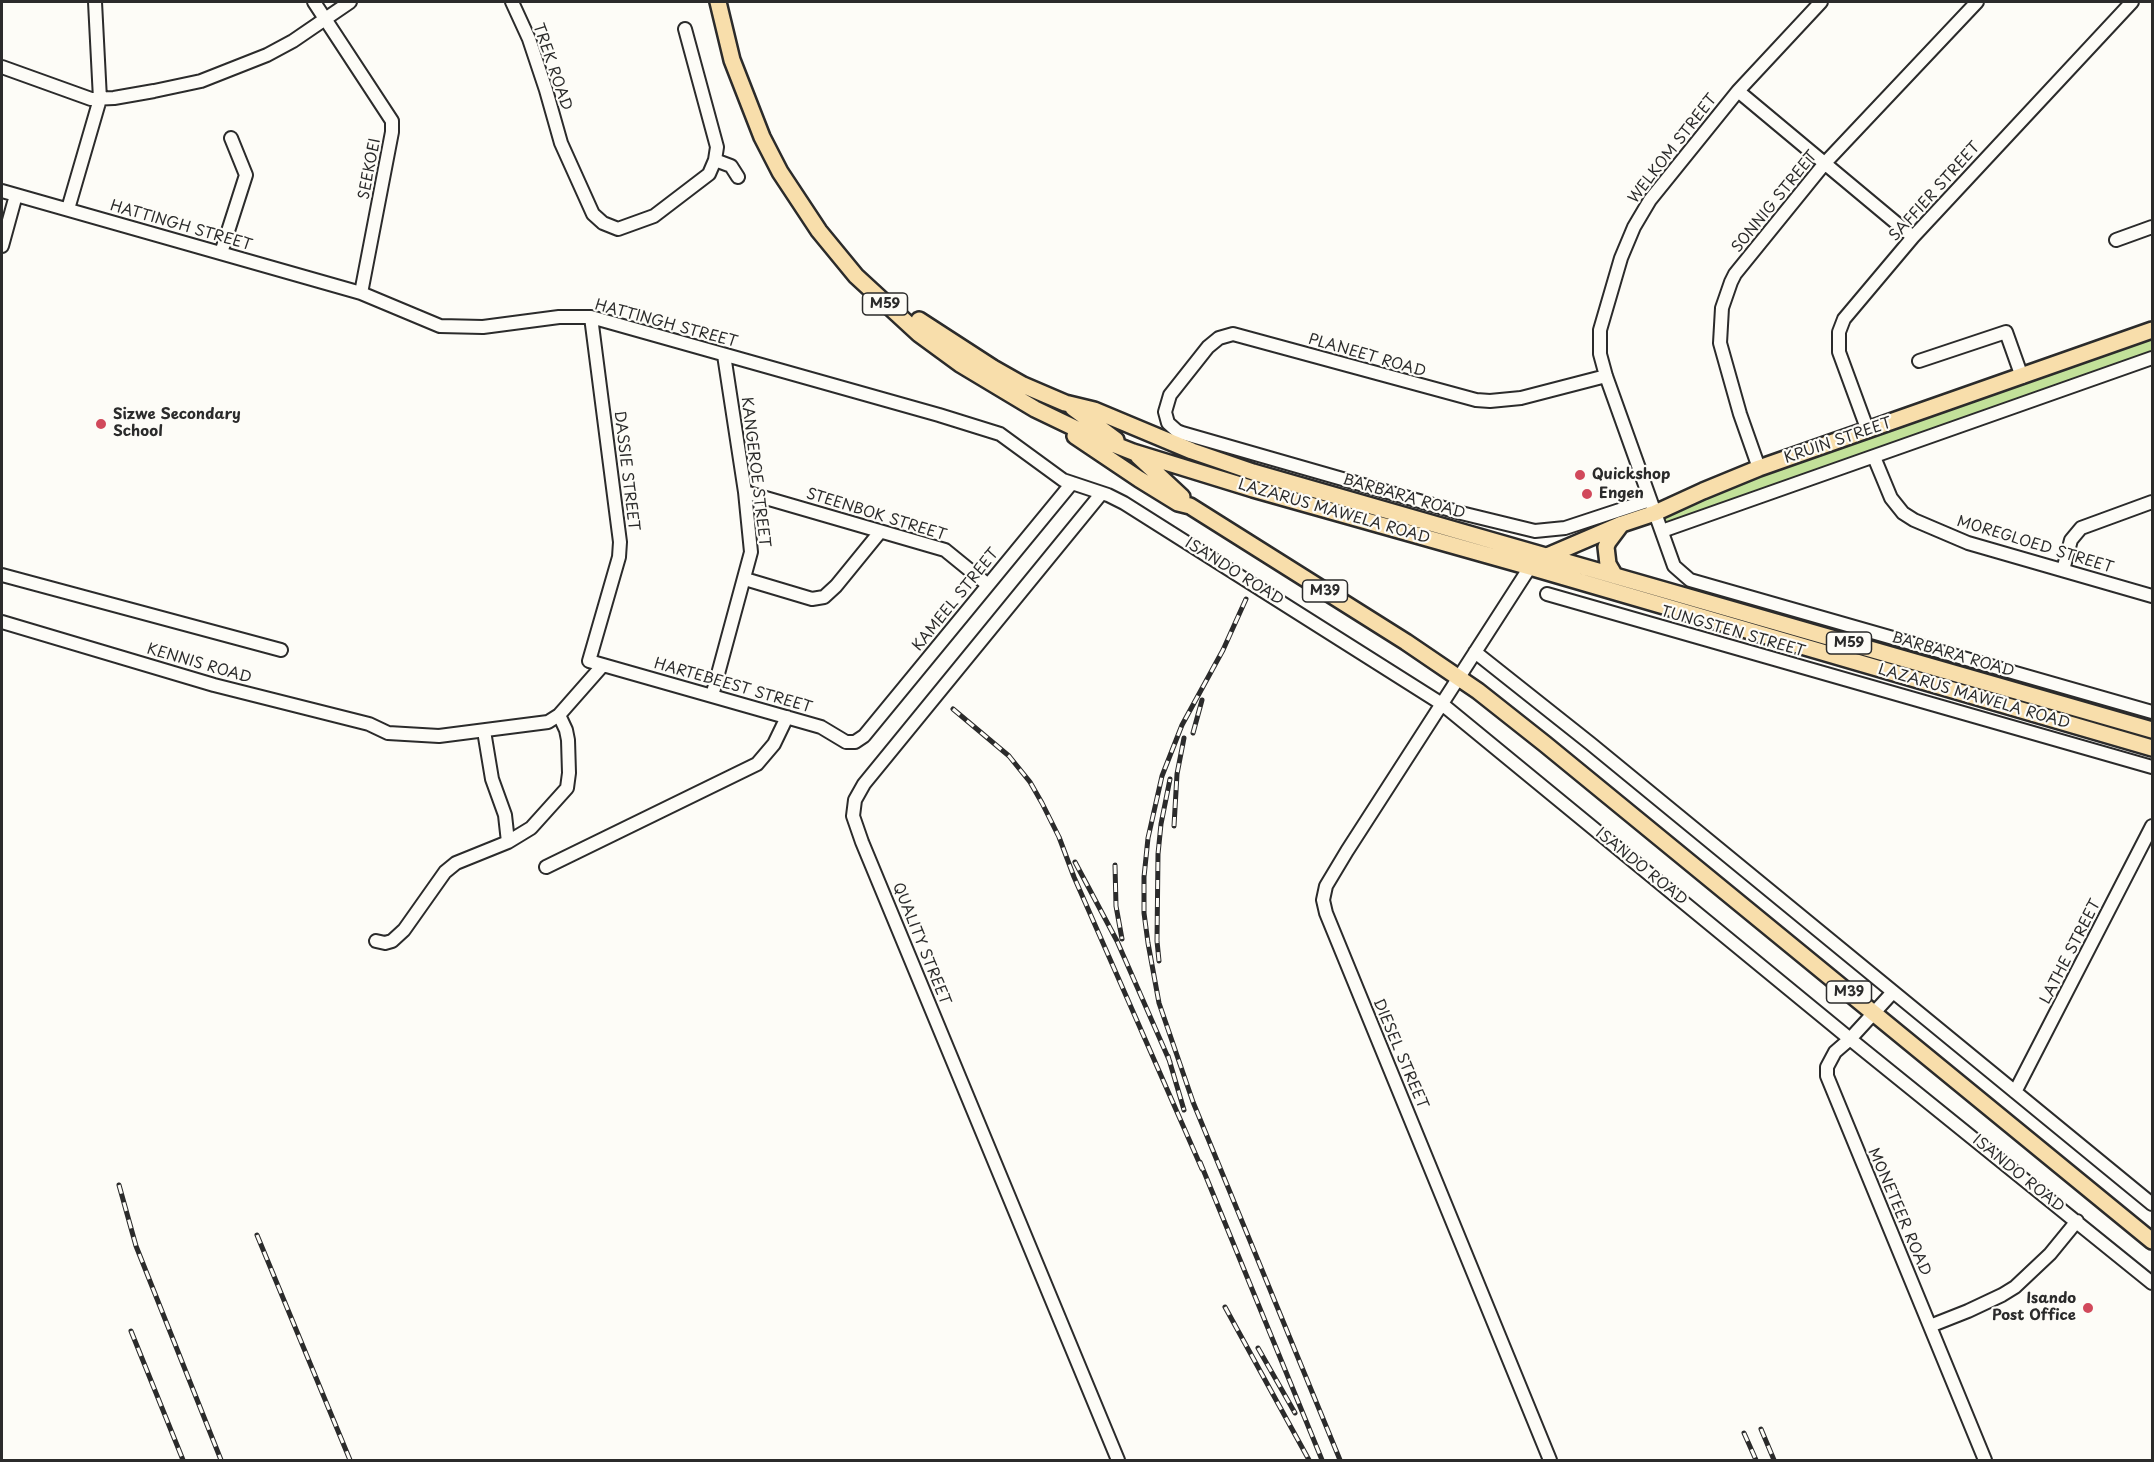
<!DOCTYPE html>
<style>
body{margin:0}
#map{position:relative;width:2154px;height:1462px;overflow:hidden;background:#fdfcf7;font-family:"Playpen Sans",sans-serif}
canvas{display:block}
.frame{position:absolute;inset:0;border:3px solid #2b2b2b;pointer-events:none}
</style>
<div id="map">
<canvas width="2154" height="1462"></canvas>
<div class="frame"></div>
</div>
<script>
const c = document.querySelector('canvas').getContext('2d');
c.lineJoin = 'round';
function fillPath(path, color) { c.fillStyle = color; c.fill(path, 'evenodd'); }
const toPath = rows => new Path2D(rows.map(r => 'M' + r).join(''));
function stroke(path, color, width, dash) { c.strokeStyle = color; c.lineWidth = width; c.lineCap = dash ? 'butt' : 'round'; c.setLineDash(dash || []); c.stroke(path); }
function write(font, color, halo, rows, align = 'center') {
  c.font = font + ' "Playpen Sans",sans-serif'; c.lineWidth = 4.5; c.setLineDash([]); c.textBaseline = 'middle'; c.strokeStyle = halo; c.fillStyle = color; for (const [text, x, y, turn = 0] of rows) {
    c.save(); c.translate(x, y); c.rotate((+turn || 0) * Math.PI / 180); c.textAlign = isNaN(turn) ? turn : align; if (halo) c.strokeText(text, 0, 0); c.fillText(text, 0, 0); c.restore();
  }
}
const green = toPath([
 [2152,337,2152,353,1680,519,1669,522,1665,521,1665,515,1700,498]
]);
const minor = toPath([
 [314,2,392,121,392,132,361,293],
 [512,2,529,39,546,90,561,143,593,214,603,223,618,229,654,216,709,174,715,160,717,147,685,29],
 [1821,2,1738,91,1650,200,1634,227,1621,258,1600,330,1600,354,1606,376,1674,566,1690,580,2152,712],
 [2,67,91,99,114,98,154,91,201,81,267,55,293,41,350,2],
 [1738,91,1913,237],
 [715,160,731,166,738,177],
 [2,191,361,293,440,326,483,327,559,317,591,317,939,415,1000,434,1063,480,1108,495,1124,503,1442,704,1850,1039,2152,1283],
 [68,209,100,99,95,2],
 [2116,240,2152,227],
 [2,246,16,195],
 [221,253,246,175,231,138],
 [591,317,620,542,619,557,589,661,821,727,846,742,855,742,864,736,1072,483],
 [1919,361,2006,332,2022,377],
 [1606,376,1521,398,1490,401,1476,400,1233,334,1219,338,1208,347,1170,395,1165,412,1168,423,1177,431,1182,433,1461,513,1535,531,1565,528,1650,500],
 [1868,431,1839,352,1839,332,1844,319,1913,237,2132,2],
 [1874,457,1891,498,1903,513,1914,520,1968,543,2152,596],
 [1759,468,1740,414,1720,343,1722,308,1731,282,1735,274,1825,163,1977,2],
 [745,492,945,550,988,585],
 [1101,494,864,784,855,800,853,816,862,842,1118,1460],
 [1662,531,2152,358],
 [1530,567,1347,851,1326,886,1323,900,1326,913,1550,1460],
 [2063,570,2071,540,2081,528,2152,502],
 [2,575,281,650],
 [745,579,812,599,824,597,836,586,880,532],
 [1547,594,2152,767],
 [2,622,214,685,369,724,388,733,439,736,548,722,559,715,603,665],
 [1475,652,1591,744,2152,1204],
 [712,696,751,552,745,492,724,355],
 [484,731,492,779,505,815,508,842],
 [546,867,757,764,774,744,787,717],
 [376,941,385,943,392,941,404,930,445,872,456,863,508,842,531,828,567,788,569,773,568,740,566,730,559,715],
 [1893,992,1850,1039,1835,1052,1827,1067,1827,1076,1985,1460],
 [2015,1092,2152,826],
 [1930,1326,1968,1311,2002,1295,2015,1287,2050,1254,2077,1221]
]);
const major = toPath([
 [718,2,732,60,762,137,780,172,819,231,856,276,919,334,960,364,1035,409,1085,433,1133,452,1253,489,1530,567,2152,748],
 [919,320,993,368,1023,385,1065,403,1094,410,1192,451,1253,472,2152,730],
 [1073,408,1116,440],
 [1075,436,1139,479,1178,503,1190,506,1406,642,1478,691,1545,744,2152,1241],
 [1138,456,1182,497],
 [1545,557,1622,524,1655,513,1703,491,1759,468,2152,330],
 [1615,576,1608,564,1606,547,1608,542,1620,526]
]);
const rail = toPath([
 [1246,599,1223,650,1182,725,1162,776,1148,838,1144,877,1144,913,1148,943,1159,1003,1193,1102,1340,1460],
 [953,709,1009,756,1030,782,1042,803,1059,837,1074,877,1202,1169],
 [1193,733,1202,700],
 [1174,826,1177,774,1184,738],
 [1075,862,1117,941,1170,1062],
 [1115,865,1116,906,1122,939],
 [1159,961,1157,941,1158,854,1161,824,1170,779],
 [1168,1056,1184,1110],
 [1200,1162,1322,1460],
 [119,1185,136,1246,221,1460],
 [257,1235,350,1460],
 [1225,1307,1309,1460],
 [131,1331,183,1460],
 [1258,1348,1295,1413],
 [1761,1429,1774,1460],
 [1744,1433,1756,1460]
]);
const markers = [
 [101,424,6,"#d1495b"],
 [1580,475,6,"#d1495b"],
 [1587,494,6,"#d1495b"],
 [2088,1308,6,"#d1495b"]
];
const shields = [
 [885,304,45],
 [1325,591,45],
 [1849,643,45],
 [1849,992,45]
];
const shieldNames = [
 ["M59",885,304],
 ["M39",1325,591],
 ["M59",1849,643],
 ["M39",1849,992]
];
const streetNames = [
 ["TREK ROAD",552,67,71],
 ["WELKOM STREET",1673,149,-52],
 ["SEEKOEI",370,169,-79],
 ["SAFFIER STREET",1935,192,-48],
 ["SONNIG STREET",1775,202,-51],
 ["HATTINGH STREET",181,226,16],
 ["HATTINGH STREET",666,324,15],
 ["PLANEET ROAD",1367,356,16],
 ["KRUIN STREET",1838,441,-19],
 ["DASSIE STREET",626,471,83],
 ["KANGEROE STREET",755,472,83],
 ["BARBARA ROAD",1404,497,16],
 ["LAZARUS MAWELA ROAD",1334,512,16],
 ["STEENBOK STREET",876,515,17],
 ["MOREGLOED STREET",2035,545,17],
 ["ISANDO ROAD",1234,572,32],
 ["KAMEEL STREET",956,600,-51],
 ["TUNGSTEN STREET",1733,632,16],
 ["BARBARA ROAD",1953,655,16],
 ["KENNIS ROAD",199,664,16],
 ["HARTEBEEST STREET",733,686,16],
 ["LAZARUS MAWELA ROAD",1974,697,16],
 ["ISANDO ROAD",1641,867,39],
 ["QUALITY STREET",921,944,68],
 ["LATHE STREET",2071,952,-63],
 ["DIESEL STREET",1400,1054,67],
 ["ISANDO ROAD",2018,1174,39],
 ["MONETEER ROAD",1899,1212,67]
];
const poiNames = [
 ["Sizwe Secondary",113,415],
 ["School",113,432],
 ["Quickshop",1592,475],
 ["Engen",1599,494],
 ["Isando",2076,1299,"right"],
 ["Post Office",2076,1316,"right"]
];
fillPath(green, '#c2e199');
stroke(minor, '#2b2b2b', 16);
stroke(major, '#2b2b2b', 20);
stroke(minor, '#fdfcf7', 12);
stroke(major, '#f8deab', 15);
stroke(rail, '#2b2b2b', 5);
stroke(rail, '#fdfcf7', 3, [9]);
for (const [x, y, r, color] of markers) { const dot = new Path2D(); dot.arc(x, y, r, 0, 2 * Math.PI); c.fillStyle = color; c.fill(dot); stroke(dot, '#fdfcf7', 2); }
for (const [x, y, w] of shields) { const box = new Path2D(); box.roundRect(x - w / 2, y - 11, w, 22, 4.5); c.fillStyle = '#fdfcf7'; c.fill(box); stroke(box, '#2b2b2b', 1.5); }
write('bold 14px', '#2b2b2b', null, shieldNames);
write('15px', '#2b2b2b', '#fdfcf7', streetNames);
write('bold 15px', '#2b2b2b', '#fdfcf7', poiNames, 'left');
</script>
